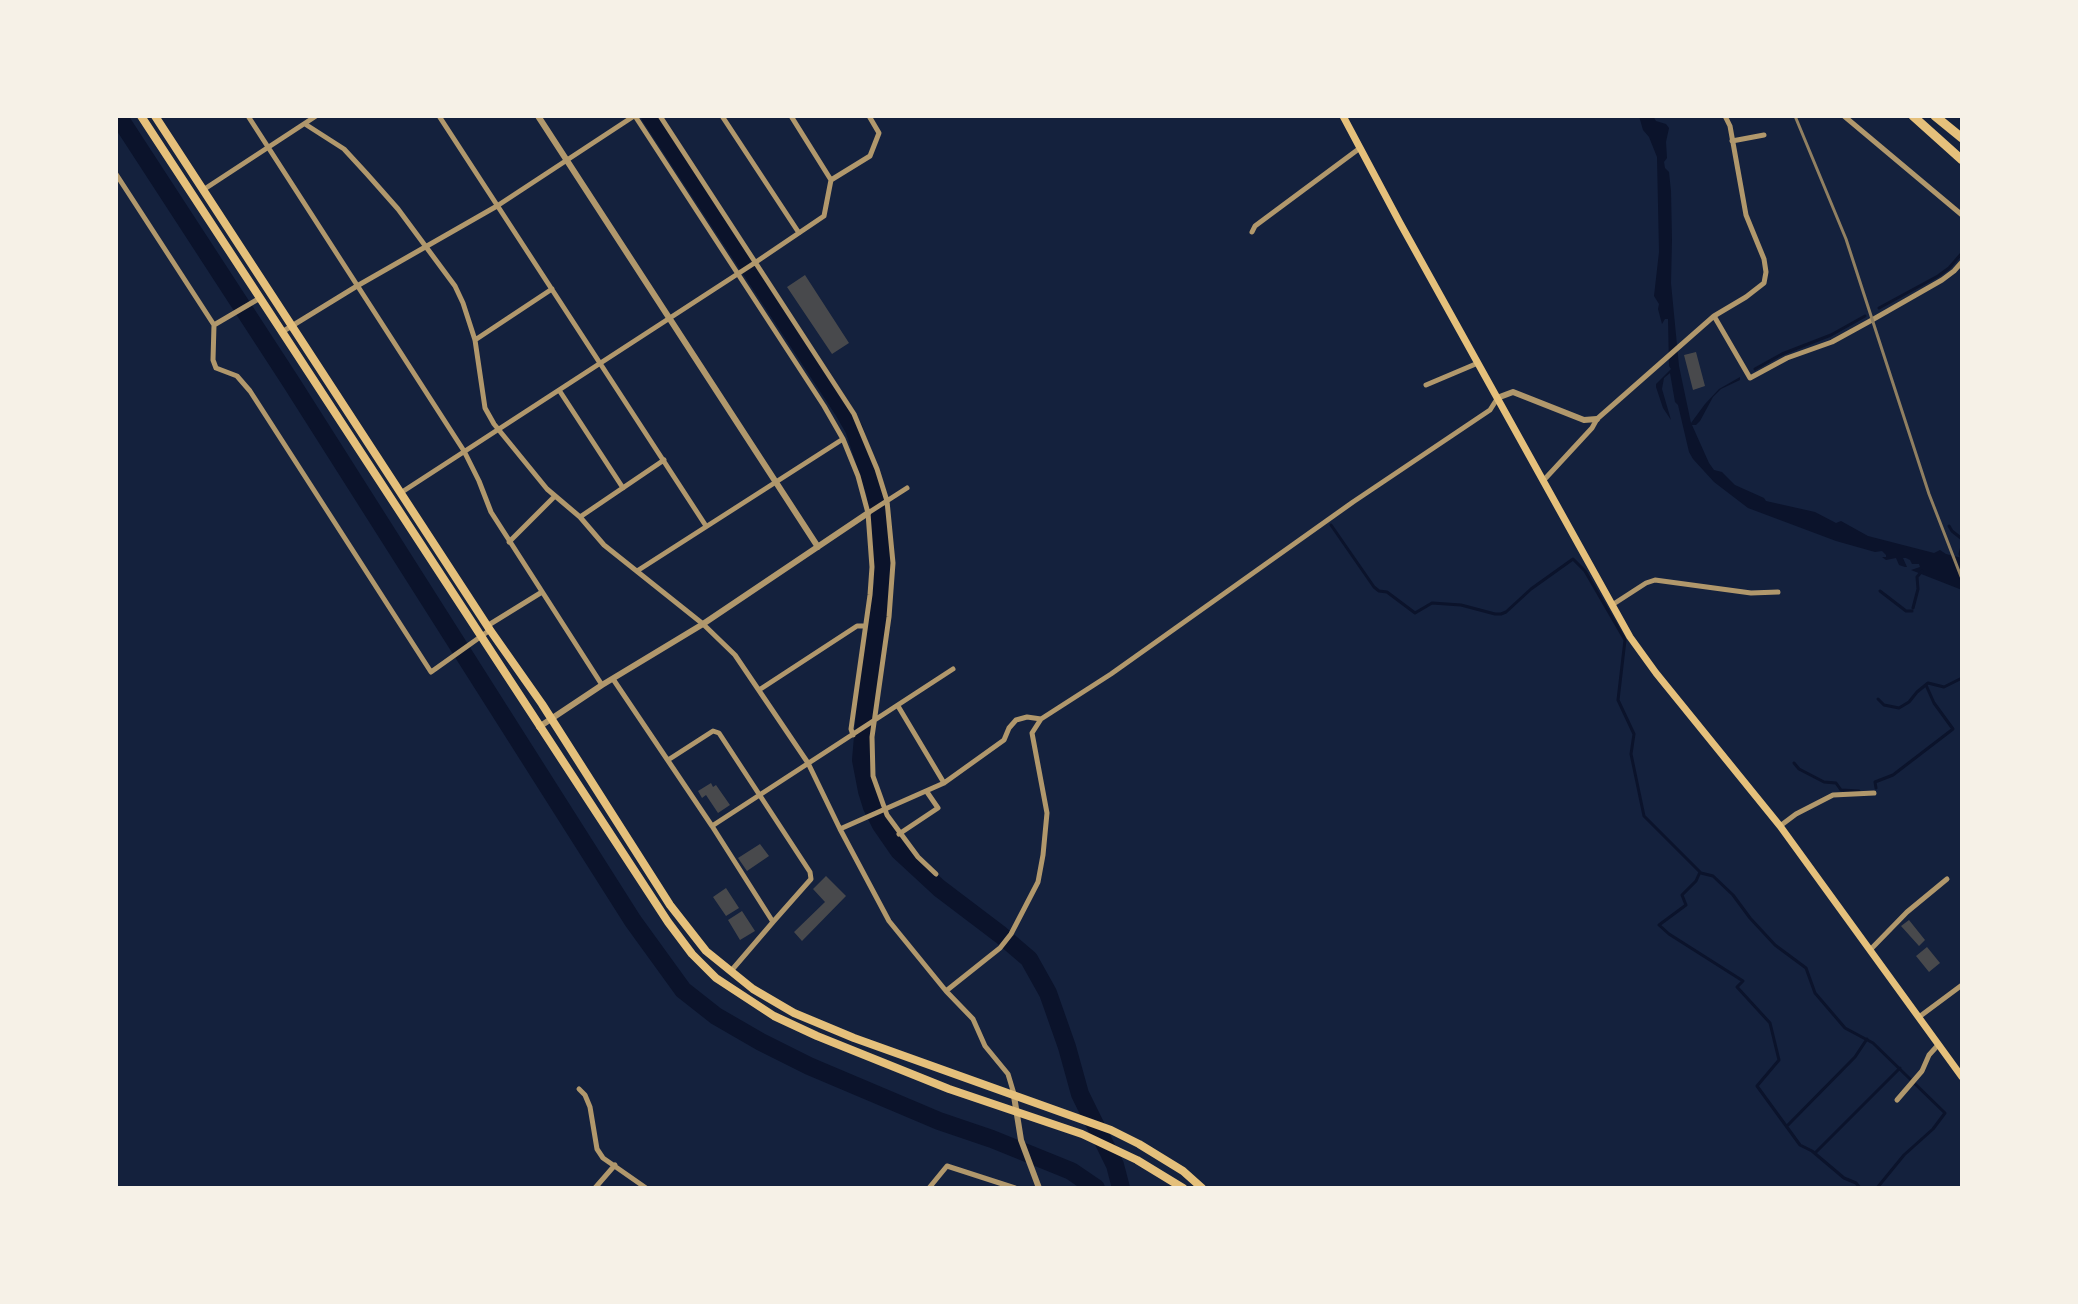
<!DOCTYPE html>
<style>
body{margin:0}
#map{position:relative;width:2078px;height:1304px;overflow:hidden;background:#14213d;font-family:"DejaVu Sans",sans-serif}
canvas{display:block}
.frame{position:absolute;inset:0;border:118px solid #f6f1e7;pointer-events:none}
</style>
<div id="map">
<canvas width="2078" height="1304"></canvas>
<div class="frame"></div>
</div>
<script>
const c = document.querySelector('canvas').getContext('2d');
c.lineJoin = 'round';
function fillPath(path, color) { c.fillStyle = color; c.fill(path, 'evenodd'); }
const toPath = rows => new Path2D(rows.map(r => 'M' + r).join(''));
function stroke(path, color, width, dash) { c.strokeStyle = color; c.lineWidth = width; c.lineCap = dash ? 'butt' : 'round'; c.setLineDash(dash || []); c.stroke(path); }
const water = toPath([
 [1639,116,1653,116,1656,121,1666,124,1669,128,1666,142,1667,158,1664,162,1665,168,1669,172,1671,191,1672,240,1671,283,1679,366,1691,423,1705,404,1719,389,1740,377,1740,380,1721,389,1713,397,1700,421,1696,425,1692,425,1709,463,1714,470,1722,472,1735,485,1764,498,1766,501,1815,512,1836,523,1841,521,1868,536,1934,553,1940,550,1946,554,1962,558,1962,590,1911,570,1920,567,1919,564,1912,564,1910,560,1906,558,1903,558,1907,567,1905,567,1899,565,1896,558,1886,560,1882,557,1886,557,1886,555,1882,551,1875,552,1836,541,1748,508,1714,482,1693,459,1689,452,1678,405,1675,402,1670,373,1664,378,1662,389,1671,420,1663,408,1656,387,1656,384,1671,369,1669,366,1668,319,1665,319,1662,324,1658,309,1659,304,1654,296,1659,252,1657,157,1649,137,1643,130]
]);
const stream = toPath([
 [1879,308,1938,276,1949,268,1962,253],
 [1755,369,1782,354,1831,335,1865,316],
 [1331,525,1374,587,1379,591,1387,592,1415,613,1432,603,1461,605,1495,614,1501,614,1506,612,1531,589,1573,559,1585,571,1625,640,1618,700,1634,734,1631,754,1644,816,1701,873,1713,876,1733,895,1750,918,1775,945,1806,968,1815,993,1845,1028,1873,1043,1945,1113,1933,1129,1904,1155,1877,1188],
 [1949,526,1952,531,1962,539],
 [1962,546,1960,554,1962,559],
 [1880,591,1906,611,1912,611],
 [1913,608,1918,589,1917,577,1922,571],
 [1878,699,1884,705,1899,708,1909,702,1917,692,1928,683,1944,687,1962,678],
 [1794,763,1799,769,1824,782,1836,783,1841,790,1859,791],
 [1876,788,1875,782,1893,775,1953,729,1934,703,1926,685],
 [1700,872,1696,881,1682,895,1686,905,1659,925,1669,934,1743,981,1737,987,1770,1023,1779,1060,1757,1086,1800,1145,1812,1151,1844,1178,1856,1183,1860,1188],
 [1787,1126,1855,1057,1867,1039],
 [1815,1153,1900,1068]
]);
const river = toPath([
 [118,116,291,382,633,921,683,990,716,1016,761,1042,809,1066,939,1121,992,1139,1071,1171,1096,1188],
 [650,116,843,410,854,429,875,492,880,522,883,583,866,702,861,760,867,791,872,807,881,825,899,851,939,888,1001,935,1029,959,1048,993,1067,1047,1080,1094,1115,1165,1121,1188]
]);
const building = toPath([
 [805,275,849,343,832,354,787,287],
 [1696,352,1705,386,1693,390,1684,355],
 [711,783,713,787,716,785,730,805,718,813,706,795,702,798,698,791],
 [760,844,769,856,747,871,738,858],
 [826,876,846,896,802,941,794,932,825,902,813,889],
 [726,888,739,908,726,916,713,897],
 [742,911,755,931,740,940,728,920],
 [1909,920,1925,940,1919,946,1901,926],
 [1927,947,1940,963,1929,972,1916,956]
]);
const minor = toPath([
 [248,116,464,451,479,481,491,512,602,685],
 [439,116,706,526],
 [635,116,824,406,843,439,858,476,868,513,872,567,870,595,851,729,853,735],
 [660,116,854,414,877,469,887,501,893,563,889,617,872,737,873,776,887,815,918,857,936,874],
 [722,116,799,233],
 [1844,116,1962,215],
 [305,124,344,149,367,174,398,209,455,286,463,303,475,340,485,408,494,424,547,489,580,517,604,545,703,624,735,655,808,763,840,829,889,921,946,991,973,1019,985,1046,1008,1074,1014,1094],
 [1732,141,1764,135],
 [116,174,214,325,213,360,216,368,237,376,250,391,431,672,490,630],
 [831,180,870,156,879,133,869,116],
 [203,190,316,116],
 [1252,232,1255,226,1360,148],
 [1714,316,1750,378,1787,358,1832,342,1872,320,1942,280,1954,271,1962,262],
 [214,325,260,298],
 [282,332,357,286,497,206,634,116],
 [475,340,552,289],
 [1426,385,1478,363],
 [559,390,623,488],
 [1543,481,1592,428,1597,419,1714,316,1746,297,1764,283,1766,272,1764,259,1746,215,1730,126,1725,116],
 [402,492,756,262,824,216,831,180,791,116],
 [868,513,907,488],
 [580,517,664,460],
 [509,542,555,496],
 [637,571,843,439],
 [1612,605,1646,583,1655,580,1751,593,1778,592],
 [487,626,542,592],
 [613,679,712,826,773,922,731,971],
 [759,690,857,626,865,626],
 [898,706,944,783],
 [668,760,713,731,719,733,810,872,811,879,773,922],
 [712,826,953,669],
 [1780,826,1796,814,1833,795,1874,793],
 [840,829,944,783,1004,740,1009,728,1016,720,1027,717,1041,719],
 [899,834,938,808,927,792],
 [1871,949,1907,912,1947,879],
 [946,991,1000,948,1011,934,1038,882,1043,855,1047,813,1032,733,1041,719,1111,674,1353,502,1490,410,1497,399],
 [1919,1017,1962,985],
 [579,1089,585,1095,590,1107,597,1149,603,1158,646,1188],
 [1897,1100,1922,1071,1929,1055,1938,1045],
 [595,1188,615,1165],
 [929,1188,947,1166,1015,1188]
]);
const tertiary = toPath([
 [538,116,818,547],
 [1497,398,1513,392,1584,420,1597,419],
 [539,727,602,685,703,624,868,513],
 [1014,1096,1021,1140,1039,1188]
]);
const primary = toPath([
 [1343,116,1400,223,1630,637,1656,673,1780,826,1962,1077]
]);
const trunk = toPath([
 [141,116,668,922,692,954,716,978,774,1016,817,1036,949,1089,1082,1134,1137,1160,1183,1188],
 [155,116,490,630,542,704,670,905,706,951,753,989,794,1013,854,1038,1111,1130,1139,1144,1183,1171,1202,1188]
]);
const motorway = toPath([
 [1913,116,1962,160],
 [1935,116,1962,138]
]);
const rail = toPath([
 [1795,116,1846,239,1929,494,1962,579]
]);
fillPath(water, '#0b132b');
stroke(stream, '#0b132b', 3);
stroke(river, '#0b132b', 18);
fillPath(building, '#48494c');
stroke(minor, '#b1986c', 5);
stroke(tertiary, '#b1986c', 6);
stroke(primary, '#e5c07b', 7);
stroke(trunk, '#e5c07b', 8);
stroke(motorway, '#e5c07b', 9);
stroke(rail, '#918062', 3);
</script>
